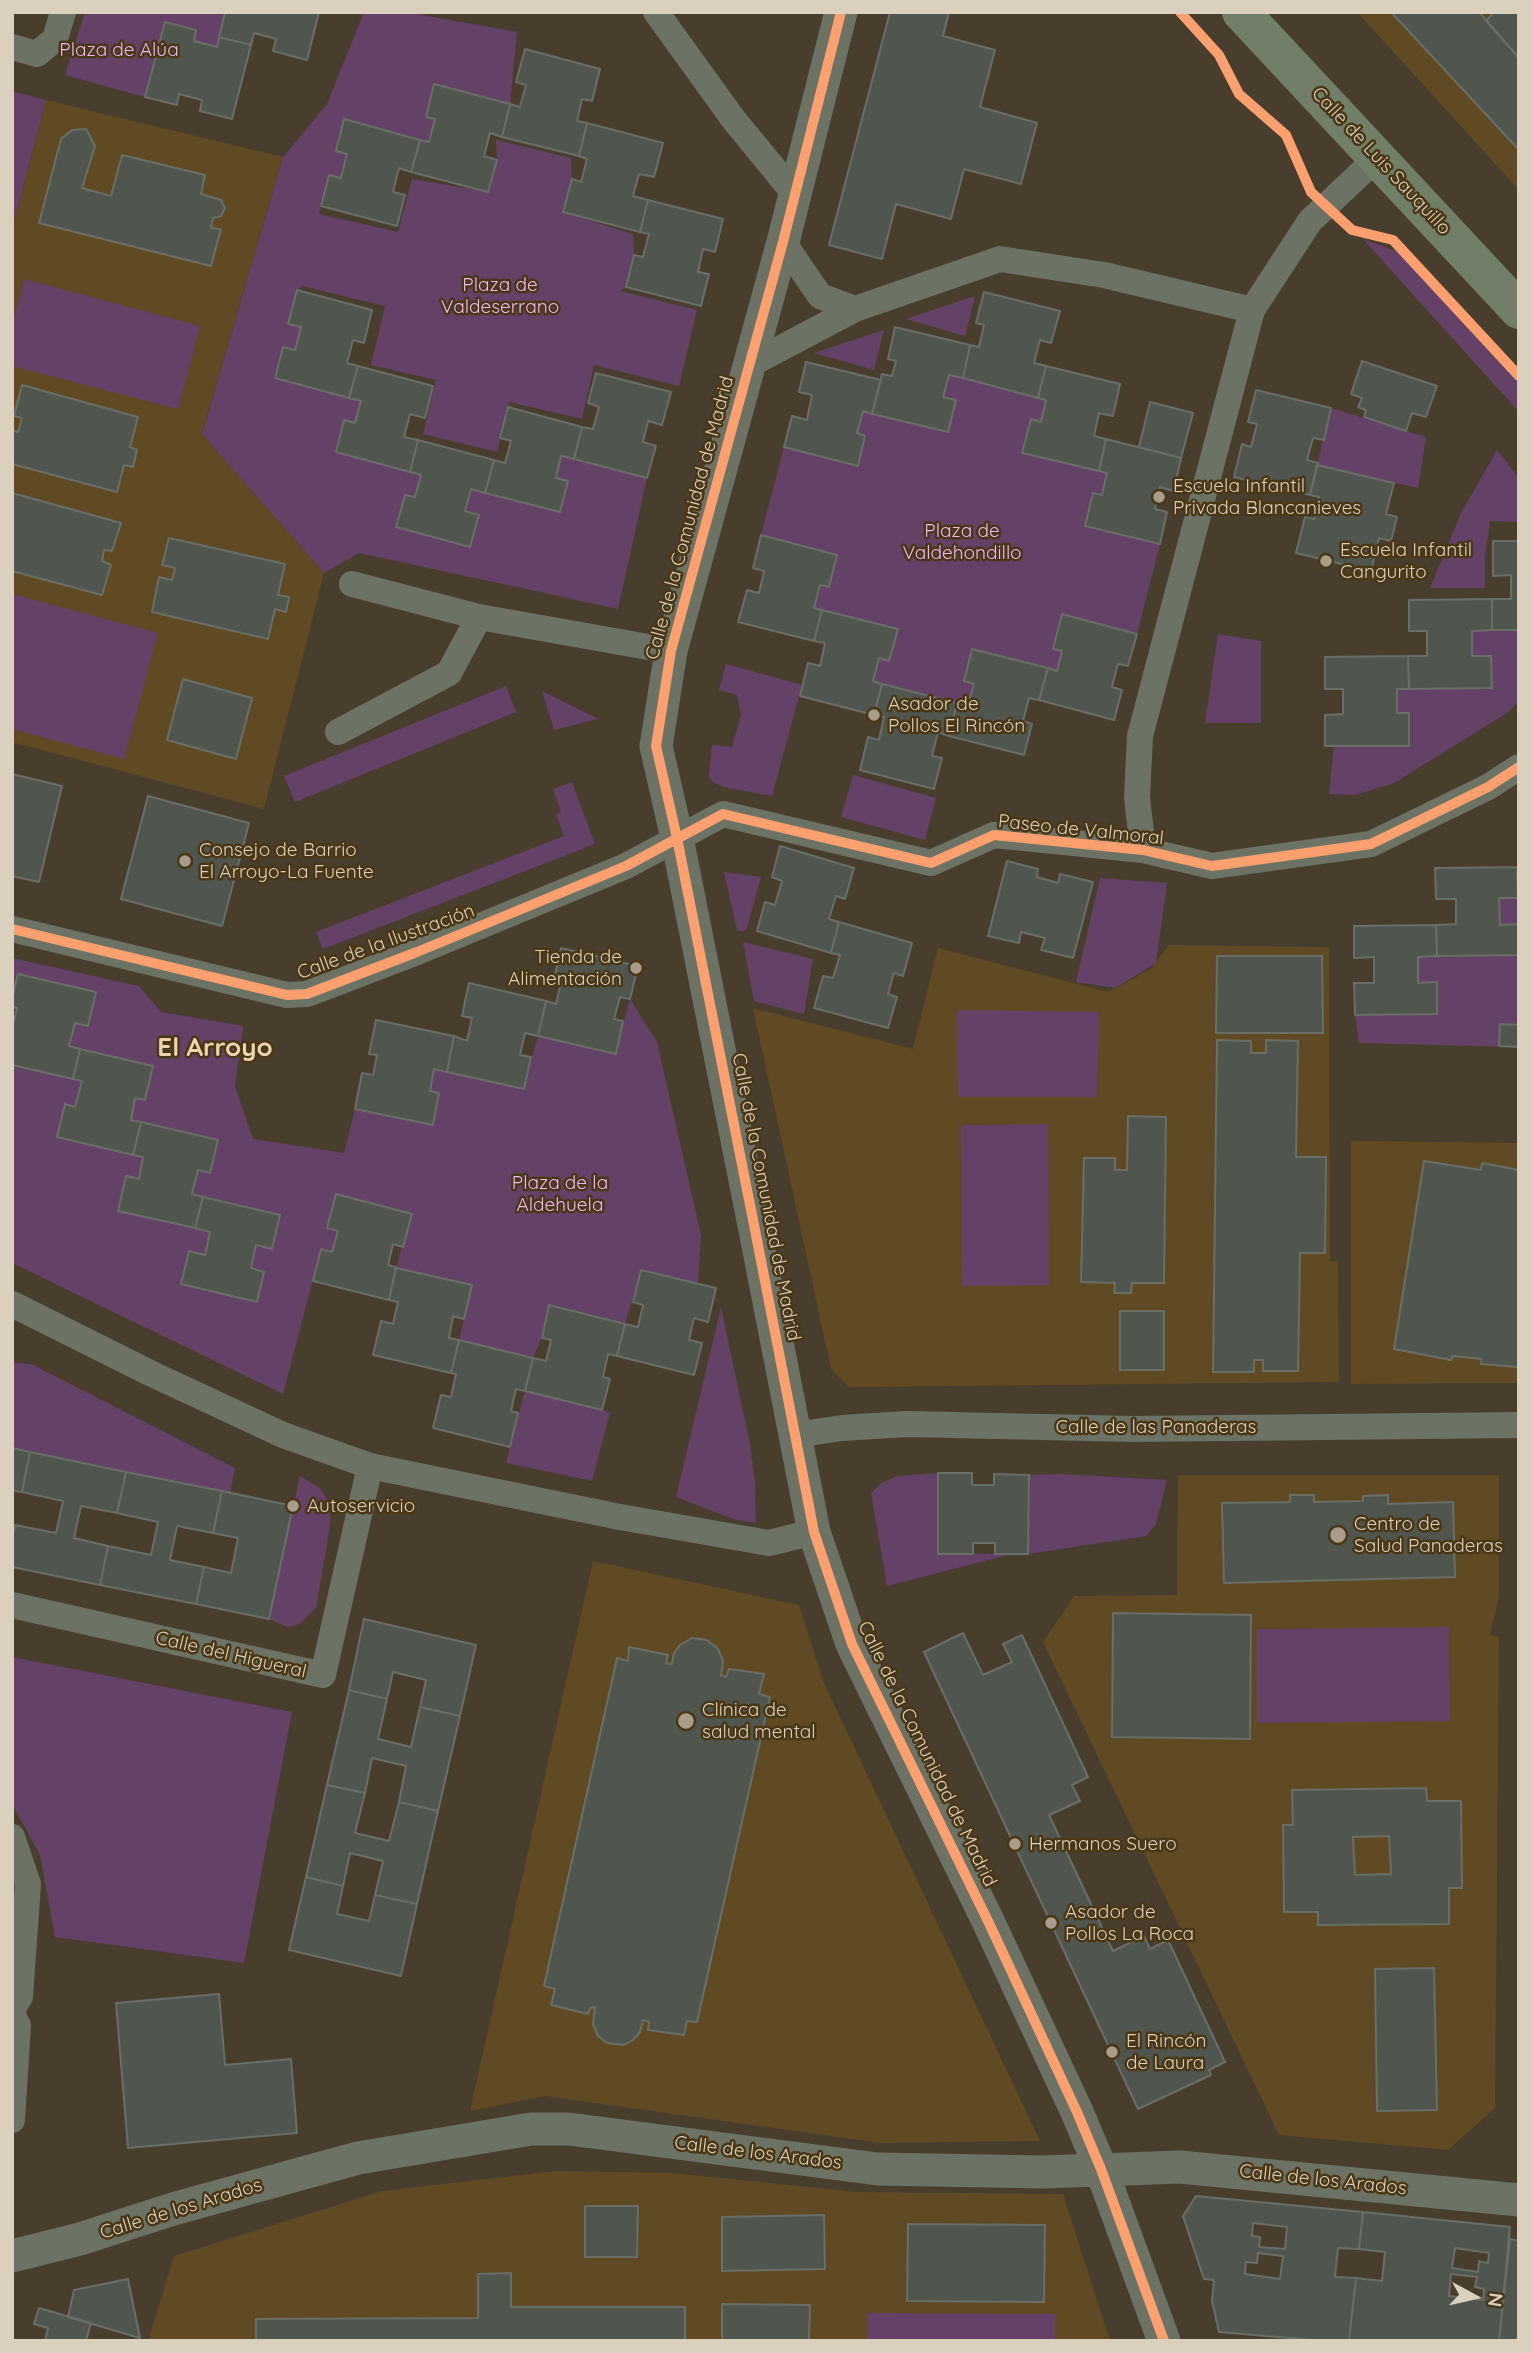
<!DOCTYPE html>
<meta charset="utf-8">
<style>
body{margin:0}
#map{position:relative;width:1531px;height:2353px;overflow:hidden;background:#493e2d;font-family:Quicksand,sans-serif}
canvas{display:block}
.frame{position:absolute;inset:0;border:14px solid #dbd0be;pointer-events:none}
.north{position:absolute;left:1440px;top:2262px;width:70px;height:70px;-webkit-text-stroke:5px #4a3716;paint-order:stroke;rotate:98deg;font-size:19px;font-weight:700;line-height:28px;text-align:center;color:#dbd0be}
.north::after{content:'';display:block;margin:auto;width:24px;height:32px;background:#dbd0be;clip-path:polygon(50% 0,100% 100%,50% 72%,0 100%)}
</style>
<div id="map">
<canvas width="1531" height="2353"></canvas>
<div class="frame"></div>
<div class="north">N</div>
</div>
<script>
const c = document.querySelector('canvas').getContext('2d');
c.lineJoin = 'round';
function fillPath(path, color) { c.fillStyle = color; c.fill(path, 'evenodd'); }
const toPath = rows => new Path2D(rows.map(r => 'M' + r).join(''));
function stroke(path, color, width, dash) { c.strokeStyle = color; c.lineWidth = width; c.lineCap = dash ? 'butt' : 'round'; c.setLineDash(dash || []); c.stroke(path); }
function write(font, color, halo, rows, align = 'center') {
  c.font = font + ' Quicksand,sans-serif'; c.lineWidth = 5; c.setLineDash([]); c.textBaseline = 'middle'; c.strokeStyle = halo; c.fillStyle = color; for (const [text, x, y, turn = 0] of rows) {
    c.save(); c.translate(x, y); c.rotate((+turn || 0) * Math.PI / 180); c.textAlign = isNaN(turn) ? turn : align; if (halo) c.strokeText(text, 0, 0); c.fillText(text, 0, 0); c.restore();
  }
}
const built = toPath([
 [1357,12,1519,12,1519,190],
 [46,100,283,157,202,433,324,573,264,809,12,742,12,229],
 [1169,945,1329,947,1330,1261,1338,1262,1339,1382,849,1387,831,1369,753,1008,913,1049,938,948,1108,992,1151,969],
 [1351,1141,1519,1143,1519,1383,1351,1384],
 [1178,1475,1499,1475,1499,1596,1490,1635,1499,1637,1495,2108,1448,2150,1279,2135,1043,1642,1074,1596,1177,1595],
 [593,1561,799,1605,823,1681,1040,2141,880,2143,545,2096,470,2111],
 [556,2171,672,2173,857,2192,1063,2194,1110,2341,148,2341,174,2256,382,2191]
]);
const green = toPath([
 [85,12,225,12,217,47,194,41,196,29,165,22,145,97,65,75],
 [364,12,405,12,517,32,510,104,435,84,426,116,435,119,429,142,344,120,336,151,347,154,341,178,329,175,319,214,398,232,412,179,488,192,497,160,496,140,571,158,572,179,563,212,633,234,634,255,626,287,620,291,697,310,679,386,594,365,582,419,509,402,497,452,423,434,436,380,371,365,385,306,302,286,297,290,289,323,301,327,295,350,283,347,275,378,361,401,355,423,344,421,336,452,421,475,415,497,405,495,397,527,470,547,478,515,465,511,471,489,560,512,568,481,556,478,561,456,647,478,618,609,359,553,324,573,202,434,283,157,327,104],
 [12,91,46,100,12,229],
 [1363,239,1409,256,1519,373,1519,412],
 [24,279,200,326,178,409,12,366,12,325],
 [975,296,965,336,906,319],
 [884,330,874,370,814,353],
 [949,375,1046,400,1041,422,1031,420,1023,453,1107,473,1102,495,1093,494,1085,526,1160,544,1137,634,1062,614,1053,648,1062,651,1057,671,972,649,964,681,974,684,968,705,873,681,879,658,889,661,897,629,814,608,820,585,829,586,837,555,761,535,784,447,858,466,865,436,857,433,863,411,956,400,943,397],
 [1331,408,1426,437,1418,488,1317,465],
 [1497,450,1519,478,1519,522,1490,521,1485,557,1485,588,1430,588,1461,513],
 [12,594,158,633,124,759,12,729],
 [1519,630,1519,701,1507,713,1394,783,1355,795,1329,794,1334,746,1409,746,1409,714,1397,713,1397,689,1491,688,1491,656,1472,656,1472,631],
 [1218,634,1261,641,1261,723,1205,723],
 [726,664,802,685,772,796,723,787,713,782,709,776,712,745,732,747,741,715,737,695,719,690],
 [506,686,516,712,295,802,284,776],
 [542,691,598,719,554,730],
 [853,775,936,798,925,840,841,817],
 [572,782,595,844,323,949,316,932,564,836,556,814,561,812,553,789],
 [724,872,761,877,747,928,743,932,737,930],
 [1100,878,1167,883,1156,963,1115,988,1076,982],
 [1499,898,1519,898,1519,1047,1359,1043,1355,1015,1437,1013,1437,983,1418,983,1418,957,1518,955,1518,924,1500,925],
 [743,942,813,959,804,1014,754,1001],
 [12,958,139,986,161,1012,243,1026,235,1086,253,1139,344,1153,355,1109,433,1125,439,1093,430,1091,434,1069,523,1089,538,1036,615,1053,630,999,657,1042,701,1235,698,1283,641,1270,625,1324,550,1305,542,1337,533,1358,459,1340,472,1285,396,1268,411,1214,336,1195,327,1228,338,1231,332,1252,321,1249,283,1394,12,1263,12,1065,82,1081,75,1107,66,1104,58,1137,143,1157,139,1179,126,1176,118,1211,210,1232,205,1255,189,1251,181,1284,257,1302,264,1272,251,1268,256,1245,280,1215,192,1194,198,1170,210,1172,218,1140,131,1120,135,1098,145,1100,153,1066,69,1046,75,1023,88,1026,95,992,18,974,12,999],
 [957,1010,1099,1012,1097,1097,958,1097],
 [1048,1124,1049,1285,962,1286,961,1125],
 [721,1307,750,1444,755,1483,756,1523,736,1520,676,1497],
 [12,1362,33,1365,235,1468,230,1493,12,1448],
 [525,1391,610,1412,592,1481,506,1463],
 [938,1473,938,1553,1011,1554,887,1586,871,1493,881,1483,898,1476],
 [1059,1474,1167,1480,1156,1524,1146,1536,1028,1554,1029,1475],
 [300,1476,320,1488,331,1506,329,1533,316,1608,300,1624,288,1627,269,1619],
 [1449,1627,1450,1721,1257,1723,1257,1629],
 [12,1657,292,1712,244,1963,55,1937,40,1855,12,1804],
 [867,2313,1055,2314,1055,2341,867,2341]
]);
const building = toPath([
 [225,12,319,12,307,60,273,51,276,39,254,33,251,45,219,37,225,12],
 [890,12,949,12,943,36,995,50,980,107,1037,123,1021,184,964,169,951,219,896,204,882,259,829,245,890,12],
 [1391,12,1479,12,1519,58,1519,150,1391,12],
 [1494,12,1519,12,1519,58,1486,21,1494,12],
 [165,22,196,30,194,41,217,47,219,37,251,45,232,119,200,111,202,100,179,94,177,105,145,97,165,22],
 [525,49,600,69,592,101,582,99,577,121,587,123,579,156,502,137,510,104,520,107,526,85,516,82,525,49],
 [434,84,510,104,502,137,490,133,484,156,497,160,488,192,411,172,420,140,429,142,435,119,426,117,434,84],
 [344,119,420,140,411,172,399,168,393,192,405,195,397,226,321,206,329,175,341,178,347,154,336,151,344,119],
 [587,123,663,143,654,177,639,174,633,196,648,200,640,232,563,212,572,179,581,182,587,159,579,156,587,123],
 [86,129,95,146,82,188,111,196,122,155,205,175,201,194,221,200,225,208,221,216,213,218,211,228,221,229,211,266,39,223,61,139,72,130,86,129],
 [648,200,723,219,715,252,703,249,698,272,709,274,701,306,626,287,634,255,643,257,649,234,640,232,648,200],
 [297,290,372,310,364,343,353,340,347,363,358,366,349,398,275,378,283,347,295,350,301,327,288,324,297,290],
 [984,292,1060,311,1051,343,1040,340,1034,363,1046,366,1038,398,963,378,970,345,979,347,984,325,976,323,984,292],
 [895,327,970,345,963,378,949,375,943,397,956,400,948,432,872,414,882,374,892,376,896,361,888,359,895,327],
 [1362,361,1437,386,1426,417,1412,413,1406,431,1364,417,1366,410,1358,407,1362,398,1351,394,1362,361],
 [806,362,881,380,872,414,863,411,857,433,865,436,858,466,784,447,792,416,807,420,812,395,799,392,806,362],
 [358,366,433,386,425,418,410,414,404,437,418,440,410,472,336,452,344,420,355,423,361,401,349,398,358,366],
 [1046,366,1120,384,1113,416,1099,413,1094,436,1106,439,1099,471,1022,453,1031,419,1041,422,1046,400,1038,398,1046,366],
 [596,373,671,392,662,425,648,421,643,442,656,446,647,478,574,459,582,427,593,429,599,407,588,403,596,373],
 [22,385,138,417,130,447,137,450,133,467,124,465,117,492,12,464,12,430,18,432,22,418,14,416,22,385],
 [1256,390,1331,408,1324,440,1313,438,1307,460,1318,463,1310,495,1234,477,1242,444,1251,447,1257,424,1248,422,1256,390],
 [1150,402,1193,413,1181,458,1139,447,1150,402],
 [508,407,582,427,574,459,561,456,556,478,568,481,560,512,485,493,494,460,505,463,511,441,500,438,508,407],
 [1106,439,1181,458,1174,491,1160,487,1155,509,1167,512,1160,544,1085,526,1093,493,1102,495,1107,473,1099,471,1106,439],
 [418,440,494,460,485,493,471,489,465,511,479,515,470,547,396,527,405,495,415,497,421,475,410,472,418,440],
 [1317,465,1394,483,1386,514,1397,517,1391,541,1379,538,1371,571,1296,553,1305,517,1314,519,1319,497,1310,495,1317,465],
 [12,493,121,523,112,551,104,550,102,561,111,565,102,595,12,571,12,493],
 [761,535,837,555,829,587,820,585,814,608,822,610,814,641,738,622,747,590,759,593,764,571,753,568,761,535],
 [169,538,285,564,278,595,289,597,286,612,275,609,268,639,152,612,159,577,172,580,175,568,162,565,169,538],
 [1493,541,1519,541,1519,630,1492,630,1492,599,1511,599,1511,575,1493,576,1493,541],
 [1492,599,1492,630,1472,631,1472,656,1491,656,1492,688,1409,689,1408,656,1427,656,1427,631,1409,631,1409,600,1492,599],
 [822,610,898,629,889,661,879,658,873,681,882,684,874,715,800,696,808,663,820,666,825,643,814,641,822,610],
 [1062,614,1137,634,1128,666,1118,664,1112,687,1122,690,1114,720,1039,700,1048,668,1057,671,1062,651,1053,649,1062,614],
 [972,649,1048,668,1039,700,1029,698,1023,721,1032,724,1024,755,949,736,957,703,968,705,974,684,964,681,972,649],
 [1408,656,1409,689,1397,689,1397,713,1409,713,1409,746,1325,746,1325,715,1343,714,1343,689,1325,689,1325,657,1408,656],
 [183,679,252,698,236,759,167,740,183,679],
 [882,684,957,703,949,736,938,732,932,756,942,758,934,789,860,770,868,737,879,740,884,717,874,715,882,684],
 [12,774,62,786,39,882,12,876,12,774],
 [148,796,249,823,222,926,121,899,148,796],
 [780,846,854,868,845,899,836,896,829,919,839,922,831,953,757,931,765,902,775,905,782,881,772,877,780,846],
 [1007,861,1038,869,1037,877,1058,883,1060,874,1093,882,1073,958,1041,950,1045,938,1021,932,1019,943,988,936,1007,861],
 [1517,867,1518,898,1499,898,1500,925,1518,924,1519,955,1437,956,1436,925,1456,924,1456,899,1436,899,1435,868,1517,867],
 [839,922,912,943,903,976,894,973,888,994,897,997,888,1028,814,1008,823,976,833,978,840,955,831,953,839,922],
 [1436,925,1437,956,1418,957,1418,983,1437,982,1437,1014,1355,1015,1354,983,1374,983,1374,957,1354,958,1354,926,1436,925],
 [561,948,638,966,630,999,620,997,614,1019,623,1021,616,1054,538,1036,546,1001,556,1004,561,982,554,980,561,948],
 [1217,956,1322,956,1323,1033,1216,1033,1217,956],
 [18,974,96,992,88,1026,75,1023,69,1046,80,1049,73,1079,12,1065,12,1029,17,1008,12,1007,12,999,18,974],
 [469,983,546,1001,538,1036,525,1033,520,1055,531,1057,524,1089,447,1072,454,1036,467,1041,472,1018,462,1016,469,983],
 [376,1020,454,1036,447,1072,434,1069,430,1091,439,1093,433,1125,355,1109,362,1073,373,1075,377,1055,369,1054,376,1020],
 [1500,1024,1519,1025,1519,1047,1499,1046,1500,1024],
 [1217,1040,1251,1041,1251,1053,1266,1053,1266,1040,1298,1041,1296,1157,1326,1157,1325,1253,1300,1253,1298,1371,1263,1371,1263,1360,1254,1360,1254,1372,1213,1372,1217,1040],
 [80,1049,153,1066,145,1100,135,1098,131,1120,141,1122,133,1155,57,1137,65,1104,75,1107,82,1081,73,1079,80,1049],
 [1128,1116,1166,1117,1164,1283,1132,1283,1131,1293,1114,1293,1115,1283,1081,1282,1084,1158,1115,1158,1115,1170,1127,1170,1128,1116],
 [141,1122,218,1140,210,1173,198,1170,192,1194,203,1197,195,1228,118,1211,126,1176,139,1179,143,1157,133,1155,141,1122],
 [1424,1161,1481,1170,1482,1163,1519,1170,1518,1367,1481,1364,1482,1359,1453,1356,1451,1360,1394,1349,1424,1161],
 [336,1194,412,1214,403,1247,393,1244,388,1265,396,1267,389,1300,313,1281,321,1249,332,1252,338,1231,327,1228,336,1194],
 [203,1197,280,1215,272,1249,256,1245,251,1268,264,1272,257,1302,181,1284,189,1251,205,1255,210,1232,195,1228,203,1197],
 [396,1268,472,1285,464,1319,453,1316,449,1338,459,1340,451,1373,373,1355,381,1321,393,1324,398,1302,389,1300,396,1268],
 [641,1270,716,1288,708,1322,694,1318,689,1340,702,1343,694,1375,617,1356,625,1324,638,1327,643,1305,633,1302,641,1270],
 [549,1305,625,1324,617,1356,608,1354,603,1377,610,1379,602,1410,525,1391,533,1358,546,1361,551,1340,542,1338,549,1305],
 [1120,1311,1164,1311,1164,1370,1120,1370,1120,1311],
 [459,1340,533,1358,525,1391,516,1389,511,1411,518,1413,510,1447,433,1428,441,1395,451,1397,456,1374,451,1373,459,1340],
 [12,1448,30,1452,22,1492,12,1490,12,1448],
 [30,1452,126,1472,117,1513,81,1506,74,1538,108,1546,100,1585,12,1567,12,1538,15,1525,56,1533,63,1501,22,1492,30,1452],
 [126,1472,222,1491,213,1533,177,1526,170,1560,204,1567,196,1604,100,1585,108,1546,151,1555,158,1522,117,1513,126,1472],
 [938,1473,972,1473,972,1485,994,1485,994,1474,1029,1475,1028,1554,995,1554,995,1543,973,1543,973,1554,938,1554,938,1473],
 [222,1491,293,1506,269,1619,196,1604,204,1567,231,1573,238,1538,213,1533,222,1491],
 [1290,1495,1314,1495,1314,1502,1363,1501,1363,1496,1388,1495,1388,1504,1453,1502,1455,1577,1224,1583,1222,1503,1290,1502,1290,1495],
 [1113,1613,1251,1615,1250,1739,1112,1737,1113,1613],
 [364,1619,476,1645,460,1716,420,1707,426,1680,393,1672,387,1699,349,1690,364,1619],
 [963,1633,983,1675,1012,1662,1003,1644,1022,1635,1088,1777,1072,1785,1080,1801,1049,1815,1113,1951,1144,1936,1150,1949,1168,1940,1225,2062,1209,2070,1211,2075,1138,2109,924,1652,963,1633],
 [692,1638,707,1640,718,1649,723,1661,721,1675,726,1677,729,1669,764,1674,759,1694,770,1697,697,2022,687,2021,684,2035,648,2030,649,2022,643,2020,640,2032,633,2040,624,2045,607,2043,598,2036,593,2024,595,2007,590,2008,588,2014,551,2005,555,1989,544,1986,617,1658,628,1661,629,1647,668,1655,666,1663,672,1664,674,1653,680,1645,692,1638],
 [349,1690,387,1699,378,1739,411,1747,420,1707,460,1716,438,1811,399,1802,406,1766,372,1758,365,1793,327,1785,349,1690],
 [327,1785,365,1793,355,1833,389,1841,399,1802,438,1811,417,1904,375,1895,383,1861,350,1853,343,1886,306,1877,327,1785],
 [1426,1788,1427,1801,1461,1801,1462,1888,1449,1888,1449,1924,1318,1925,1318,1912,1284,1912,1283,1825,1293,1825,1292,1790,1426,1788],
 [1389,1836,1391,1874,1355,1875,1353,1837,1389,1836],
 [306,1877,343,1886,337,1914,369,1921,375,1895,417,1904,401,1976,289,1950,306,1877],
 [1434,1968,1437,2110,1377,2111,1375,1969,1434,1968],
 [219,1994,225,2065,291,2059,297,2133,128,2148,116,2003,219,1994],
 [1196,2196,1363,2212,1359,2249,1338,2248,1335,2277,1356,2278,1349,2341,1324,2341,1219,2332,1212,2301,1214,2280,1204,2279,1183,2216,1196,2196],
 [1253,2223,1287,2227,1285,2249,1259,2247,1260,2237,1252,2236,1253,2223],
 [1258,2253,1283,2256,1280,2279,1245,2274,1246,2262,1257,2263,1258,2253],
 [585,2206,638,2206,637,2257,585,2257,585,2206],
 [1363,2212,1510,2227,1499,2341,1349,2341,1356,2278,1382,2281,1385,2252,1359,2249,1363,2212],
 [1455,2248,1489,2253,1488,2263,1479,2261,1478,2272,1452,2268,1455,2248],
 [1451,2274,1477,2277,1475,2287,1484,2289,1483,2300,1449,2296,1451,2274],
 [824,2215,825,2269,722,2271,722,2217,824,2215],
 [908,2224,1045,2225,1044,2302,907,2301,908,2224],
 [1510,2239,1519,2241,1519,2341,1499,2341,1510,2239],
 [511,2273,511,2307,685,2307,685,2341,256,2341,256,2319,478,2318,478,2274,511,2273],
 [128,2279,140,2338,68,2317,74,2290,128,2279],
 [722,2304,810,2305,809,2341,722,2341,722,2304],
 [39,2308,91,2323,86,2341,45,2341,48,2328,34,2324,39,2308]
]);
const minor = toPath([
 [656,12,734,120,794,193],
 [12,47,37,54,55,39,63,12],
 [783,242,820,296,855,309],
 [749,365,855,309,1000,259,1104,275,1252,310],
 [352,584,479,617,671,651],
 [338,732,449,673,479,617],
 [1143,850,1137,798,1140,736,1252,310,1310,221,1378,157],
 [12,929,287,995,307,994,417,952,626,866,723,814,931,863,994,835,1143,850,1212,866,1371,844,1488,787,1519,767],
 [12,1304,152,1374,283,1435,370,1466,620,1517,769,1543,814,1532],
 [795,1435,842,1428,907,1424,1133,1429,1519,1425],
 [12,1605,323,1675,370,1466],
 [12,1837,28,1884,20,1997,12,2009],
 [12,2013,18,2026,12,2120]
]);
const tertiary = toPath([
 [841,12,783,242,671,651,656,746,677,838,756,1235,814,1532,852,1644,988,1921,1077,2112,1101,2169,1164,2341],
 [12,2256,80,2239,173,2209,358,2158,531,2129,569,2129,878,2169,1043,2172,1180,2167,1519,2200]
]);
const primary = toPath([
 [1241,12,1519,310]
]);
const cycleway = toPath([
 [841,12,783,242,671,651,656,746,677,838,756,1235,814,1532,852,1644,988,1921,1077,2112,1101,2169,1164,2341],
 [1180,12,1219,55,1239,94,1286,135,1311,192,1352,230,1393,240,1519,376],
 [12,929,287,995,307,994,417,952,626,866,723,814,931,863,994,835,1143,850,1212,866,1371,844,1488,787,1519,767]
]);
const markers = [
 [1159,497,7,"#a89d8b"],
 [1326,561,7,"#a89d8b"],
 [874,715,7,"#a89d8b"],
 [185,861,7,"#a89d8b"],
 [636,968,7,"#a89d8b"],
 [293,1506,7,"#a89d8b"],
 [1338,1535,9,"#a89d8b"],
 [686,1721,9,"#a89d8b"],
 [1015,1844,7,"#a89d8b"],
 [1051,1923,7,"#a89d8b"],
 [1112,2052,7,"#a89d8b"]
];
const parkNames = [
 ["Plaza de Alúa",119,50],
 ["Plaza de",500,285],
 ["Valdeserrano",500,307],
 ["Plaza de",962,531],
 ["Valdehondillo",962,553],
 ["Plaza de la",560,1183],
 ["Aldehuela",560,1205]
];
const streetNames = [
 ["Calle de Luis Sauquillo",1381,161,47],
 ["Calle de la Comunidad de Madrid",690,518,-75],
 ["Paseo de Valmoral",1081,830,6],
 ["Calle de la Ilustración",386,942,-20],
 ["Calle de la Comunidad de Madrid",766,1197,79],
 ["Calle de las Panaderas",1156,1427],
 ["Calle del Higueral",231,1655,13],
 ["Calle de la Comunidad de Madrid",927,1754,64],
 ["Calle de los Arados",758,2153,7],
 ["Calle de los Arados",1323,2180,6],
 ["Calle de los Arados",181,2209,-17]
];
const poiNames = [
 ["Escuela Infantil",1173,486],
 ["Privada Blancanieves",1173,508],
 ["Escuela Infantil",1340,550],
 ["Cangurito",1340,572],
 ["Asador de",888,704],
 ["Pollos El Rincón",888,726],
 ["Consejo de Barrio",199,850],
 ["El Arroyo-La Fuente",199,872],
 ["Tienda de",622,957,"right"],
 ["Alimentación",622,979,"right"],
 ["Autoservicio",307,1506],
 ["Centro de",1354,1524],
 ["Salud Panaderas",1354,1546],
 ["Clínica de",702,1710],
 ["salud mental",702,1732],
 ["Hermanos Suero",1029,1844],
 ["Asador de",1065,1912],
 ["Pollos La Roca",1065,1934],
 ["El Rincón",1126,2041],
 ["de Laura",1126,2063]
];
const districtNames = [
 ["El Arroyo",215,1048]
];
fillPath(built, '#5f4a23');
fillPath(green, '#644167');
fillPath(building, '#50564e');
stroke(building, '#696e67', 2);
stroke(minor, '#6c7365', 26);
stroke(tertiary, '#6c7365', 33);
stroke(primary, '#717f69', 38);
stroke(cycleway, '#fca06f', 10);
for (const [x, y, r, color] of markers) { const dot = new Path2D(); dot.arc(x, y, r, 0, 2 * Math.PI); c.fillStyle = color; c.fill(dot); stroke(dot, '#4a3716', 2.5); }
write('19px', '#edb8f9', '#4a3716', parkNames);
write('19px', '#dbd0be', '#4a3716', streetNames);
write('19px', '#dbd0be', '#4a3716', poiNames, 'left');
write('bold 26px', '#ebd4ae', '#4a3716', districtNames);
</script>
